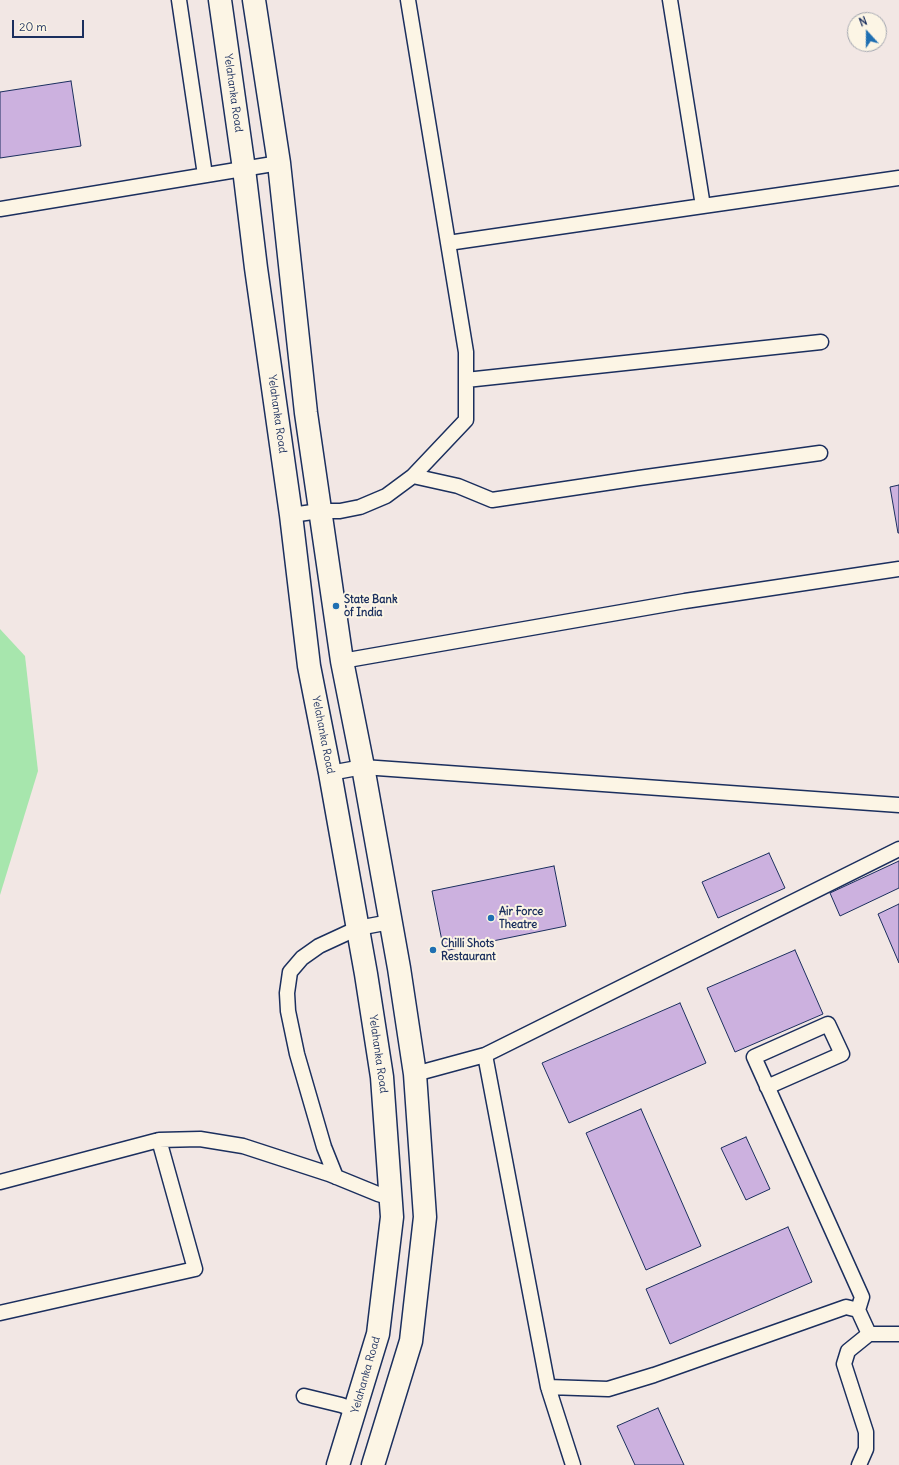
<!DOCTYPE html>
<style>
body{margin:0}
#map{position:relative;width:899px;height:1465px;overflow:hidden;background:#f2e7e4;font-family:Delius,sans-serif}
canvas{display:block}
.north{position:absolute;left:847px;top:12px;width:40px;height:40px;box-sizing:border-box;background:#fcf5e5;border:1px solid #a2a6af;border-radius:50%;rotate:339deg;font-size:11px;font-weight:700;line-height:16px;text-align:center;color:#1b2f5e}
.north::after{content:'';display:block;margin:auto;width:14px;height:18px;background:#1f6fb2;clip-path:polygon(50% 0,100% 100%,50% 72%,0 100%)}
.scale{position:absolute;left:12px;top:20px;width:72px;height:18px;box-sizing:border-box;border:2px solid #1b2f5e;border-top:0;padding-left:5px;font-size:12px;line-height:14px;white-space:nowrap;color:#1b2f5e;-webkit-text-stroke:3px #fcf5e5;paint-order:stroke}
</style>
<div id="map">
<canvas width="899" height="1465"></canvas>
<div class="north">N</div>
<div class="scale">20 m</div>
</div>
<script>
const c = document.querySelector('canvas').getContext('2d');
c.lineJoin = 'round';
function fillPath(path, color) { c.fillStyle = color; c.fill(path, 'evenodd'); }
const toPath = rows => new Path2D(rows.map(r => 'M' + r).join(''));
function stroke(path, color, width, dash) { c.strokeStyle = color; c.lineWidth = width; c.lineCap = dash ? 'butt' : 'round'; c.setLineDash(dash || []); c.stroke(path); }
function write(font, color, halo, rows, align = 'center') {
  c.font = font + ' Delius,sans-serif'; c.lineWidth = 4; c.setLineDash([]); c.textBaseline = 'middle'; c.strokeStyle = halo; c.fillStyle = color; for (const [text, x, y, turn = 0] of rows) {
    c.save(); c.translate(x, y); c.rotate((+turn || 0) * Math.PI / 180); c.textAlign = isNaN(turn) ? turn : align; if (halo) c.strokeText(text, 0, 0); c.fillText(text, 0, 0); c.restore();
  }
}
const green = toPath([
 [0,629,25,656,38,771,0,895]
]);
const building = toPath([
 [71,81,81,146,0,158,0,92,71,81],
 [899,485,899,533,898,533,890,487,899,485],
 [769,853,785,888,718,918,702,882,769,853],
 [899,861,899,888,840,916,830,893,899,861],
 [554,866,566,926,444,951,432,891,554,866],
 [899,904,899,963,878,914,899,904],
 [795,950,823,1014,735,1052,707,988,795,950],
 [680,1003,706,1063,569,1123,542,1063,680,1003],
 [641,1109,701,1246,646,1270,586,1133,641,1109],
 [746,1137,770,1189,746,1200,721,1148,746,1137],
 [788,1227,812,1282,670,1344,646,1289,788,1227],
 [658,1408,684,1465,635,1465,617,1426,658,1408]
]);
const lane = toPath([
 [179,0,205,175],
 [703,206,899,178],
 [0,209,279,163],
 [448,243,703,206,670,0],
 [466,380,821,342],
 [413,476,458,486,492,500,639,478,820,453],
 [291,515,320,511,340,511,360,507,386,496,413,476,466,420,466,352,408,0],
 [342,661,685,601,899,569],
 [330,773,363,767,899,805],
 [485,1055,548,1387,573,1465],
 [415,1074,485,1055,899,849],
 [767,1087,842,1054,828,1024,754,1057,862,1297,858,1310],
 [159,1140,200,1139,243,1146,329,1174,378,1194,391,1198],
 [336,1177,324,1147,297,1054,288,1011,287,993,290,972,302,958,319,946,358,928,390,922],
 [0,1182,159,1140,195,1269,0,1313],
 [548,1387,608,1389,654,1375,846,1307,858,1310,869,1334],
 [304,1396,341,1405,355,1410],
 [859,1465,866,1449,866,1432,844,1364,848,1351,869,1334,899,1334]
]);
const primary = toPath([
 [220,0,244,169,256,268,291,515,309,666,330,773,366,974,382,1077,392,1217,378,1334,338,1465],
 [254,0,279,163,306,413,342,661,363,767,399,968,415,1074,425,1217,411,1341,373,1465]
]);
const markers = [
 [336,606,4,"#1f6fb2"],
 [491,918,4,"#1f6fb2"],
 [433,950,4,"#1f6fb2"]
];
const streetNames = [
 ["Yelahanka Road",233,93,82],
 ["Yelahanka Road",277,414,82],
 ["Yelahanka Road",323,735,79],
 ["Yelahanka Road",378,1054,82],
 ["Yelahanka Road",366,1375,-74]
];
const poiNames = [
 ["State Bank",344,600],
 ["of India",344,613],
 ["Air Force",499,912],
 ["Theatre",499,925],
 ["Chilli Shots",441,944],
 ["Restaurant",441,957]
];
fillPath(green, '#a7e6ad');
fillPath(building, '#ccb1df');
stroke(building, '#1b2f5e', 1);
stroke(lane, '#1b2f5e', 17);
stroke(primary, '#1b2f5e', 25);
stroke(lane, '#fcf5e5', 14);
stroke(primary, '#fcf5e5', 22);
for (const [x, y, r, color] of markers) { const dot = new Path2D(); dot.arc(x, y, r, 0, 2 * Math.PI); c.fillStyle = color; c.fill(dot); stroke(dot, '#fcf5e5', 1.5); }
write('11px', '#1b2f5e', '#fcf5e5', streetNames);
write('bold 11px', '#1b2f5e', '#fcf5e5', poiNames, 'left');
</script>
